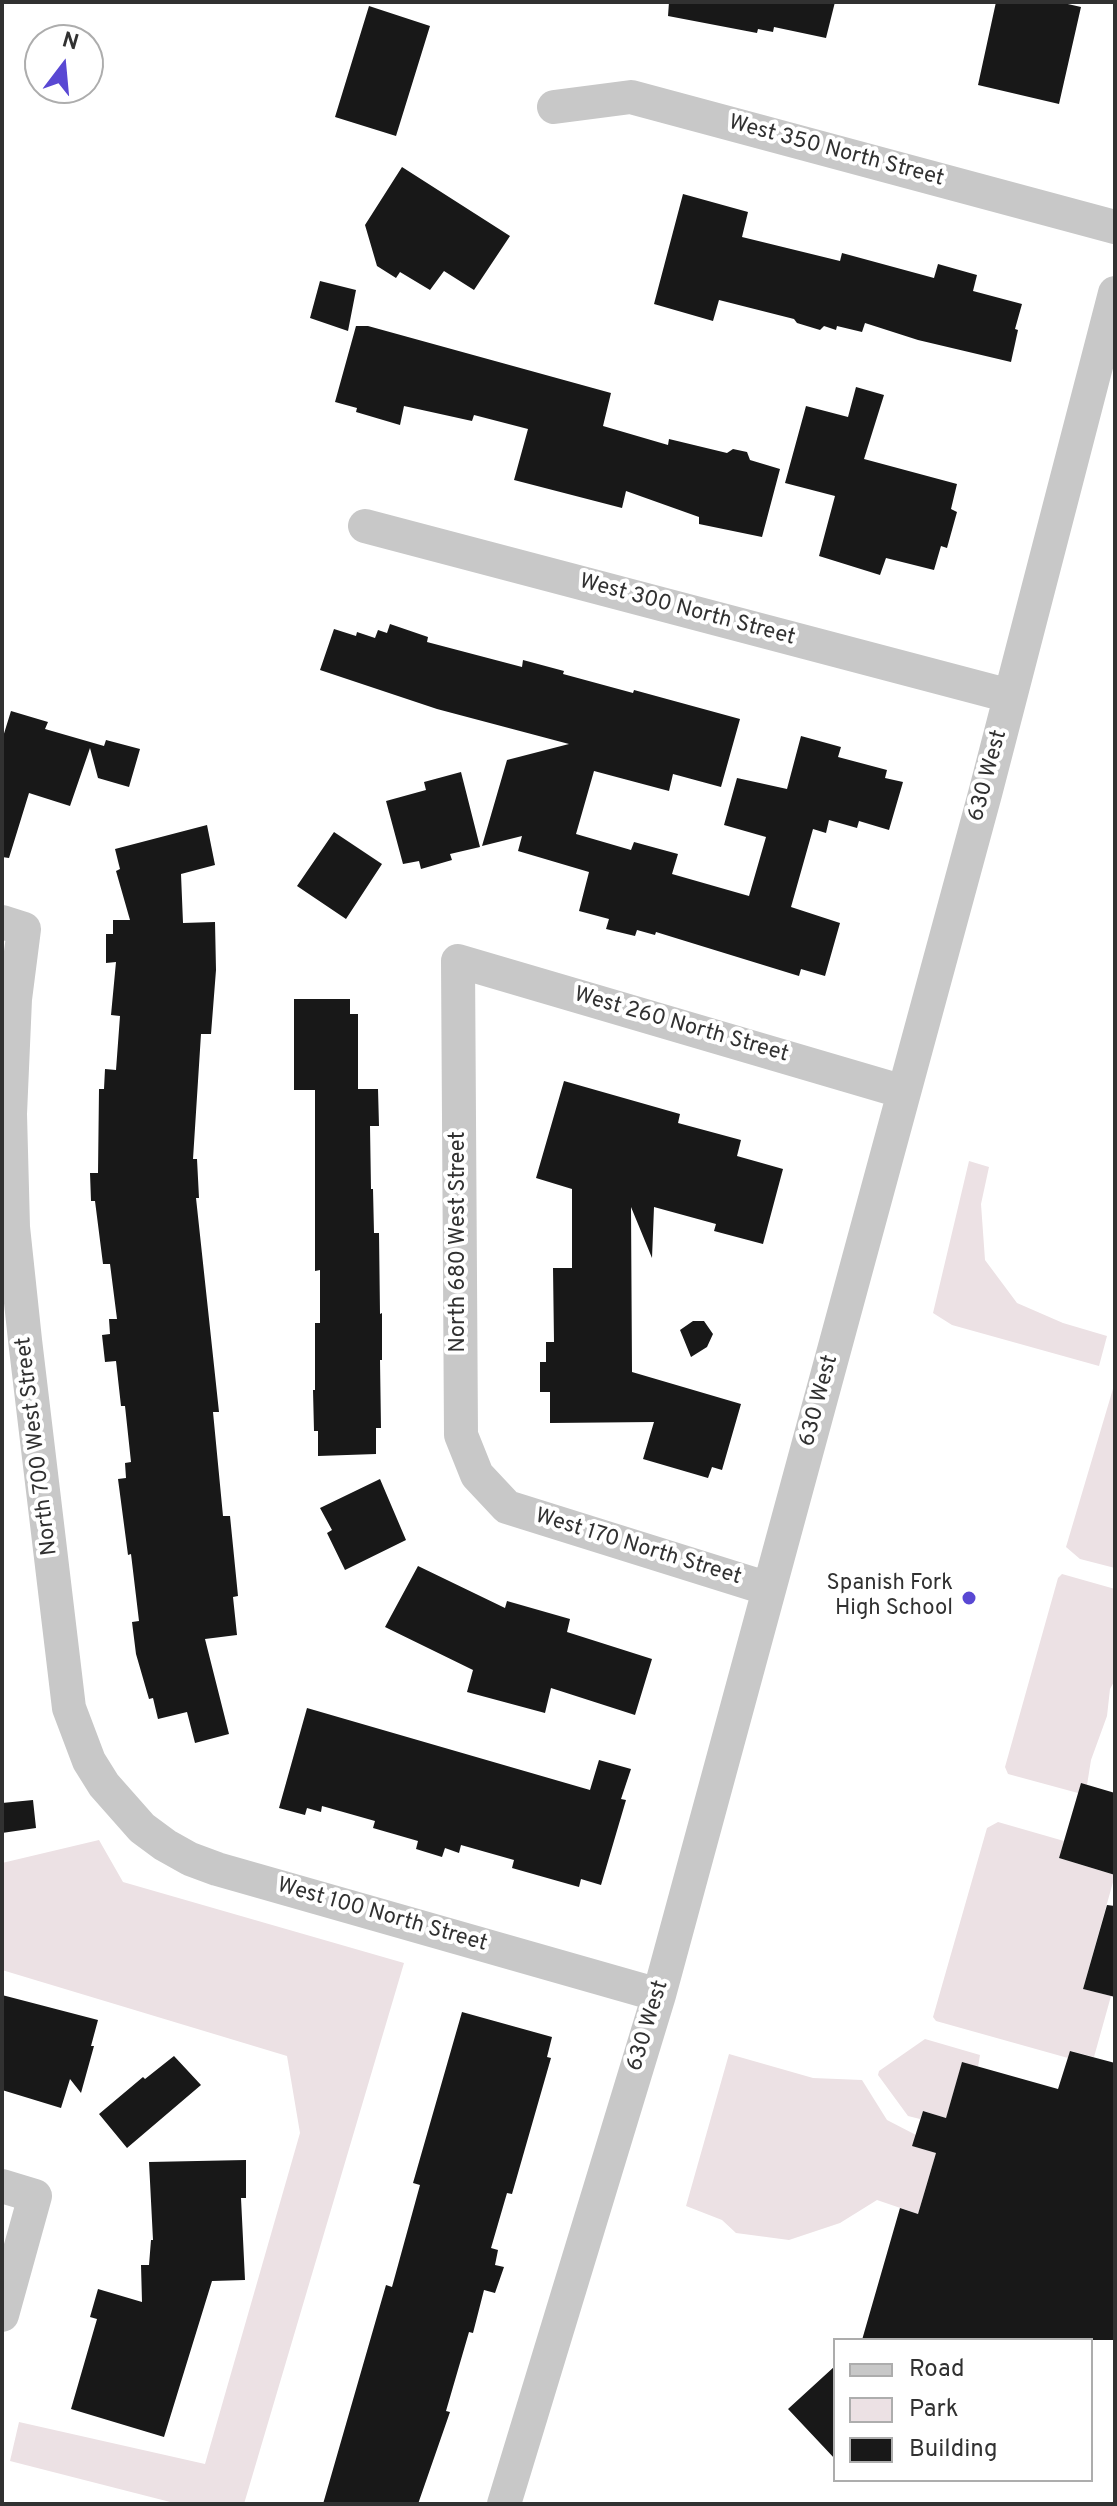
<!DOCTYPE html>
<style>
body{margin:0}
#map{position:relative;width:1117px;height:2506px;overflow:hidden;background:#fff;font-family:Overpass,sans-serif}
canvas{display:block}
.frame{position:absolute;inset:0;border:4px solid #313131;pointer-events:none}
.legend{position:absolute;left:833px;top:2338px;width:260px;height:144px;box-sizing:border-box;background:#fff;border:2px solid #adadad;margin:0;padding:10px 14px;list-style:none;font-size:24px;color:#313131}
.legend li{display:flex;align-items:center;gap:16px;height:40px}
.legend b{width:40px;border:2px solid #adadad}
.north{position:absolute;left:24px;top:24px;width:80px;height:80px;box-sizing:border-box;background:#fff;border:2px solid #adadad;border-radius:50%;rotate:16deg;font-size:22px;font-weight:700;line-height:32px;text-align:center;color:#313131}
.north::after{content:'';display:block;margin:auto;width:28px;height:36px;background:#5948d3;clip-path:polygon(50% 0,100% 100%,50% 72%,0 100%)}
</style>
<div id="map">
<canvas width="1117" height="2506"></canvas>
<div class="frame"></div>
<ul class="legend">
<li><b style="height:10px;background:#c8c8c8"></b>Road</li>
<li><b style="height:22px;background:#ece1e4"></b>Park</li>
<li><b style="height:22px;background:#181818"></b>Building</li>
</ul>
<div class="north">N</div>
</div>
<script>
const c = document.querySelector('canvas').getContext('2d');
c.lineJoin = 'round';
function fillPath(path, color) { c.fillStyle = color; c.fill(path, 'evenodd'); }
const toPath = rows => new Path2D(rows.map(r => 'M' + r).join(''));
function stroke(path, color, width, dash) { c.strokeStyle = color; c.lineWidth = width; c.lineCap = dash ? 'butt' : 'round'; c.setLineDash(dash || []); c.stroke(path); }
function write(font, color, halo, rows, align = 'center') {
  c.font = font + ' Overpass,sans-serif'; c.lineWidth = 8; c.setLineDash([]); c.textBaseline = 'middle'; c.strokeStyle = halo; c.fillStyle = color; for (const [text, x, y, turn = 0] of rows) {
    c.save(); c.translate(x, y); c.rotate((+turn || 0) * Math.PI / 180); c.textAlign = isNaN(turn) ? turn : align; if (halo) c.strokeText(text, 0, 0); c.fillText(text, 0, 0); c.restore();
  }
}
const green = toPath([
 [969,1161,989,1167,981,1204,985,1260,1017,1303,1063,1323,1107,1336,1099,1366,952,1325,933,1313],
 [1115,1382,1115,1568,1080,1559,1066,1547],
 [1062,1574,1115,1589,1115,1680,1110,1689,1107,1716,1091,1760,1087,1785,1081,1784,1078,1793,1008,1774,1005,1767,1058,1578],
 [998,1822,1064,1841,1059,1858,1115,1875,1083,1989,1111,1996,1094,2057,1071,2051,1068,2058,936,2021,933,2017,987,1828],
 [99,1840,123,1882,404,1963,244,2504,178,2504,10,2461,19,2422,205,2464,300,2133,287,2056,2,1970,2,1863],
 [925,2039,980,2055,978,2067,962,2063,946,2118,923,2111,920,2119,908,2116,878,2075,879,2071],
 [729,2054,813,2078,862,2080,887,2120,916,2135,913,2146,936,2153,918,2214,877,2200,840,2223,789,2240,736,2233,722,2220,686,2206]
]);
const building = toPath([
 [669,2,835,2,826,38,774,27,773,32,758,29,757,33,668,16],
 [996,2,1059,2,1081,7,1059,104,978,85],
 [369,6,430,26,396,136,335,117],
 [402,167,510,236,474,290,444,271,430,290,400,272,396,278,377,266,365,225],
 [683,194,748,212,742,237,840,261,842,253,934,278,938,264,977,275,973,291,1022,304,1015,329,1018,330,1011,362,918,340,865,323,862,332,837,326,836,330,824,326,820,330,797,323,794,319,719,300,713,321,654,304],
 [320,281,356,290,348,331,310,318],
 [356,326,368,326,611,393,603,426,668,445,669,439,727,453,733,449,747,452,750,460,780,469,762,537,699,524,699,517,626,491,622,508,514,480,528,429,474,415,472,421,404,406,400,425,356,412,357,408,335,402],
 [856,387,884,395,864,459,957,484,951,509,957,512,947,548,941,546,934,570,886,558,880,575,819,556,835,496,785,483,806,406,848,417],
 [390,624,428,637,427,642,522,667,523,660,564,671,563,674,633,693,634,690,740,719,721,787,673,774,669,791,594,771,576,834,631,850,634,842,678,854,672,874,749,896,766,837,724,825,737,778,787,789,801,736,841,747,838,757,887,770,885,778,903,782,889,830,859,821,857,828,829,820,826,833,813,829,791,907,840,923,825,976,801,969,799,976,656,932,655,935,637,930,635,936,606,929,609,919,579,911,589,872,518,851,522,836,482,846,507,760,569,744,437,709,320,670,334,629,356,636,357,632,375,638,378,630,387,633],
 [11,711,48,722,45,729,104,746,106,740,140,749,129,787,98,778,90,748,70,806,29,793,9,858,2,857,2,740],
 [461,772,480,847,450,854,452,860,421,869,419,861,403,864,386,801,426,790,424,782],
 [207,825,215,865,181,874,183,923,215,922,216,970,211,1034,201,1034,193,1159,197,1159,199,1198,196,1198,219,1412,213,1412,223,1516,230,1516,238,1596,233,1597,237,1635,205,1639,229,1734,195,1743,187,1712,158,1719,153,1698,149,1699,136,1654,132,1622,139,1621,131,1554,128,1555,118,1479,126,1478,125,1463,131,1462,125,1406,121,1406,116,1361,105,1362,102,1335,110,1334,109,1319,117,1319,110,1264,103,1264,95,1201,91,1201,90,1173,98,1173,99,1089,104,1089,105,1069,116,1070,120,1016,111,1015,116,962,106,963,106,934,113,934,113,920,130,920,116,871,120,869,115,849],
 [334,832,382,864,346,919,297,886],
 [294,999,350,999,350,1014,358,1014,358,1089,378,1089,379,1126,370,1126,371,1189,373,1189,374,1233,379,1233,380,1314,382,1313,382,1360,380,1360,381,1428,376,1428,376,1454,318,1456,318,1431,314,1431,313,1390,315,1390,315,1323,320,1323,320,1270,315,1271,315,1090,294,1090],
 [564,1081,680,1114,678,1123,741,1140,737,1156,783,1169,763,1244,714,1231,716,1224,654,1207,652,1258,631,1207,632,1372,741,1404,722,1470,712,1467,708,1478,643,1459,654,1422,550,1423,550,1392,540,1392,540,1362,546,1362,546,1342,554,1342,553,1268,572,1268,572,1189,536,1178],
 [693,1321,704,1321,713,1334,707,1347,691,1357,680,1330],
 [380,1479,406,1540,345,1570,327,1533,332,1530,320,1508],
 [418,1566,505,1608,507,1601,570,1619,567,1632,652,1659,635,1715,551,1688,545,1713,467,1692,473,1670,385,1627],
 [307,1708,590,1790,599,1760,631,1769,621,1799,626,1800,601,1885,581,1879,579,1887,512,1868,514,1860,461,1845,459,1853,445,1848,442,1857,416,1849,418,1841,373,1828,375,1821,322,1806,321,1812,307,1808,305,1815,279,1808],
 [1081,1783,1115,1793,1115,1875,1059,1858],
 [33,1800,36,1828,2,1833,2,1803],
 [1107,1905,1115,1906,1115,1997,1083,1989],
 [2,1995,98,2020,91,2046,94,2046,81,2093,70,2079,61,2108,2,2090],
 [462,2012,552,2037,547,2057,551,2058,512,2194,507,2193,491,2248,498,2250,495,2265,504,2267,495,2293,484,2290,473,2333,469,2332,446,2411,450,2412,418,2504,323,2504,386,2285,392,2287,420,2185,413,2183],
 [1070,2051,1115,2063,1115,2340,862,2340,900,2208,918,2214,936,2153,912,2146,923,2111,946,2118,962,2062,1058,2089],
 [174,2056,201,2085,127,2148,99,2114,143,2077,145,2079],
 [246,2160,246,2198,241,2198,245,2280,212,2281,164,2437,71,2409,97,2319,90,2317,98,2289,142,2302,141,2265,149,2265,151,2240,153,2240,149,2162],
 [835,2366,835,2459,788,2409]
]);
const minor = toPath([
 [554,107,631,97,1115,227],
 [365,526,1010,696],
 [2,922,24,929,15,999,10,1114,13,1227,25,1340,69,1708,89,1761,104,1785,142,1828,165,1845,190,1859,217,1869,659,1995],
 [769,1589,507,1507,477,1475,461,1435,458,961,904,1092],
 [2,2186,35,2196,2,2315],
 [504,2504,659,1995,985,794,1115,293]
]);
const markers = [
 [969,1598,8,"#5948d3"]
];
const streetNames = [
 ["West 350 North Street",836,152,15],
 ["West 300 North Street",687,611,15],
 ["630 West",989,776,-75],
 ["West 260 North Street",681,1026,16],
 ["North 680 West Street",460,1242,-90],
 ["630 West",820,1401,-75],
 ["North 700 West Street",38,1446,-97],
 ["West 170 North Street",638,1548,17],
 ["West 100 North Street",382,1916,16],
 ["630 West",649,2026,-73]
];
const poiNames = [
 ["Spanish Fork",953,1585],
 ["High School",953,1610]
];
fillPath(green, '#ece1e4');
fillPath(building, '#181818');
stroke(minor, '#c8c8c8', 34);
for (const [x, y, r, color] of markers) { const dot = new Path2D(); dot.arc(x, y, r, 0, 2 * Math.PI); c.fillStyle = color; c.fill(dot); stroke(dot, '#fff', 3); }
write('22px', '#313131', '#fff', streetNames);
write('22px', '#313131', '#fff', poiNames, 'right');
</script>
